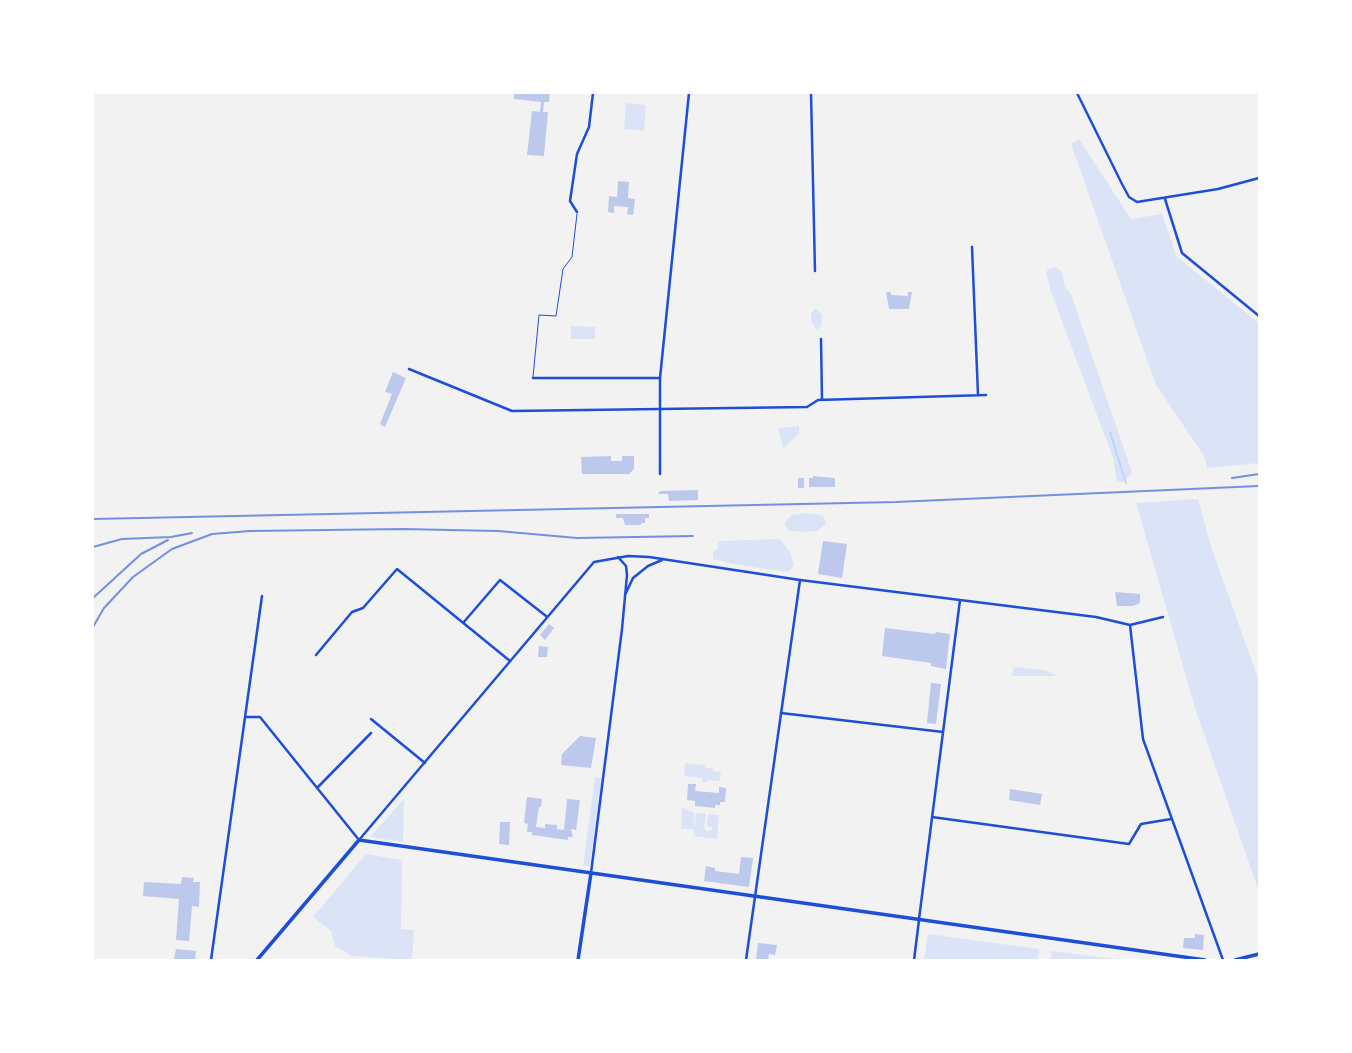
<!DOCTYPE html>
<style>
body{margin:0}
#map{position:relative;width:1352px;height:1053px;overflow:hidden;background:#f2f2f2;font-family:Lato,sans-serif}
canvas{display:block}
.frame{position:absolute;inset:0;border:94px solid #fff;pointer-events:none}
</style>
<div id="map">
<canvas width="1352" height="1053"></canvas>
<div class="frame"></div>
</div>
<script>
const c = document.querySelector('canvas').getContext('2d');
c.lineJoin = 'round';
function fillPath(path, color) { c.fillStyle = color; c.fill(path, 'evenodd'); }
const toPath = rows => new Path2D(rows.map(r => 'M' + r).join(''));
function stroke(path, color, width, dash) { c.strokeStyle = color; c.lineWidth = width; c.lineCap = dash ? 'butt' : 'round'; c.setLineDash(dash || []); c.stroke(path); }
const green = toPath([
 [626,103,646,105,644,131,624,129],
 [1079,139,1131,219,1162,214,1177,257,1259,323,1259,463,1207,468,1204,456,1156,385,1071,144],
 [1056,267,1062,272,1065,287,1071,294,1126,455,1132,473,1124,482,1117,482,1113,458,1051,292,1046,273,1048,269],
 [816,308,822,315,821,326,816,330,811,321,811,313],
 [571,326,595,327,595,339,571,339],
 [799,426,799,434,783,448,778,428],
 [1198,499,1211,546,1259,681,1259,892,1196,711,1136,503],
 [806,513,823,515,826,524,817,531,805,532,789,531,784,523,792,515],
 [780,539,791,554,794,566,788,572,745,566,713,559,713,552,718,548,718,541],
 [1014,667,1045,670,1057,676,1012,676],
 [685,763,705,765,705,768,713,768,713,771,721,772,720,781,707,780,707,783,702,782,702,778,684,776],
 [595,777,602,778,590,866,583,866],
 [404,799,403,842,370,837],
 [682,807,688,811,694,812,694,829,696,813,706,814,704,827,706,831,712,830,712,827,707,826,708,814,719,815,717,839,694,836,694,829,681,829],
 [366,854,402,860,401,929,414,930,412,960,352,956,335,946,331,931,313,917],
 [928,934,1039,949,1038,960,924,960],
 [1052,951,1116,959,1050,960]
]);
const stream = toPath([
 [1110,432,1126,483]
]);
const building = toPath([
 [514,93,550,93,549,102,544,102,543,112,548,112,544,156,527,155,532,111,540,112,541,102,514,99],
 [618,181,629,182,628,198,635,199,633,215,627,214,628,207,614,206,614,213,608,212,609,196,617,197],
 [886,292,891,292,891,295,908,296,908,292,912,292,909,309,889,309],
 [393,372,406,378,385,427,380,424,392,394,385,392],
 [611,456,611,461,622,461,622,456,634,456,634,469,629,474,582,474,581,457],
 [813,476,835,478,835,487,809,487,809,478,813,478],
 [798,478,804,478,804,488,798,488],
 [698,490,698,500,669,501,668,494,658,494,660,491],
 [616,514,649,514,649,518,645,518,645,523,641,523,641,525,625,525,623,518,616,518],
 [823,541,847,544,842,578,818,574],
 [1115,592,1140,594,1140,603,1133,606,1117,606],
 [549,624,554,628,545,640,540,635],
 [885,628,935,634,936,632,950,634,946,669,931,666,931,663,882,656],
 [539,646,548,647,547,657,538,657],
 [931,683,941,684,936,724,927,723],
 [580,736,596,738,591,768,561,765,562,754],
 [688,784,696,784,695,791,719,793,719,787,726,788,725,802,720,802,720,805,715,805,715,808,695,806,695,801,687,800],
 [1010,789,1042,794,1040,805,1009,800],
 [527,797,542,799,541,807,539,807,536,827,545,828,545,824,557,825,557,829,564,830,567,799,580,800,576,830,571,829,573,837,568,837,568,840,532,835,532,832,527,832,528,824,524,823],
 [500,822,510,822,509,845,499,844],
 [741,857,753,858,749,887,704,881,706,866,715,868,715,871,739,874],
 [182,877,194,878,193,882,200,882,199,907,192,906,189,941,176,940,179,899,143,896,144,882,181,884],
 [1195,934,1204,935,1203,950,1183,948,1184,938,1195,938],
 [758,943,777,945,775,955,769,954,768,960,756,960],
 [176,949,196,951,195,960,174,959]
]);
const service = toPath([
 [533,377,539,315,556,316,563,269,572,257,577,214]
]);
const minor = toPath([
 [811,93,815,271],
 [1165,199,1182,253,1259,316],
 [577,212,570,201,577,154,589,127,593,93],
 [972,247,978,395],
 [821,339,822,400],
 [409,369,512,411,807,407,818,400,986,395],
 [533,378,659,378],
 [800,580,1096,617,1130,625,1163,617],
 [463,623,500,580,546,616],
 [1130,625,1143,739,1223,960],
 [316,655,352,612,363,608,397,569,510,661],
 [781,713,943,732],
 [246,717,260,717,359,840],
 [371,719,425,763],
 [317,788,371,733],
 [932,817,1129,844,1141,824,1171,819],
 [919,919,960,600],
 [211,960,262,596]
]);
const tertiary = toPath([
 [1077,93,1122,184,1129,197,1137,202,1218,189,1259,178],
 [660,474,660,378,689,93],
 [625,595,633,578,648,566,662,560],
 [359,840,594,562,628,556,649,557,800,580,746,960],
 [591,873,622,629,627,575,626,566,618,557],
 [914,960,919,920]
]);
const secondary = toPath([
 [257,960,359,840,1205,960],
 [578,960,591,873],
 [1235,960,1259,954]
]);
const rail = toPath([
 [1232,478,1259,474],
 [93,519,896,502,1259,486],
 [93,547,122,539,171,537,192,533],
 [93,598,141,554,168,540],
 [93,627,104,608,133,577,172,549,212,534,250,531,402,529,498,531,577,538,693,536]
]);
fillPath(green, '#dbe4f7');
stroke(stream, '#bfd3fe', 2);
fillPath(building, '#bdc9ec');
stroke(service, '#1d4ed8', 1);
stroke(minor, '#1d4ed8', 2.5);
stroke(tertiary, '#1d4ed8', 2.5);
stroke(secondary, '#1d4ed8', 3.5);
stroke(rail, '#7290e2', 2);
</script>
